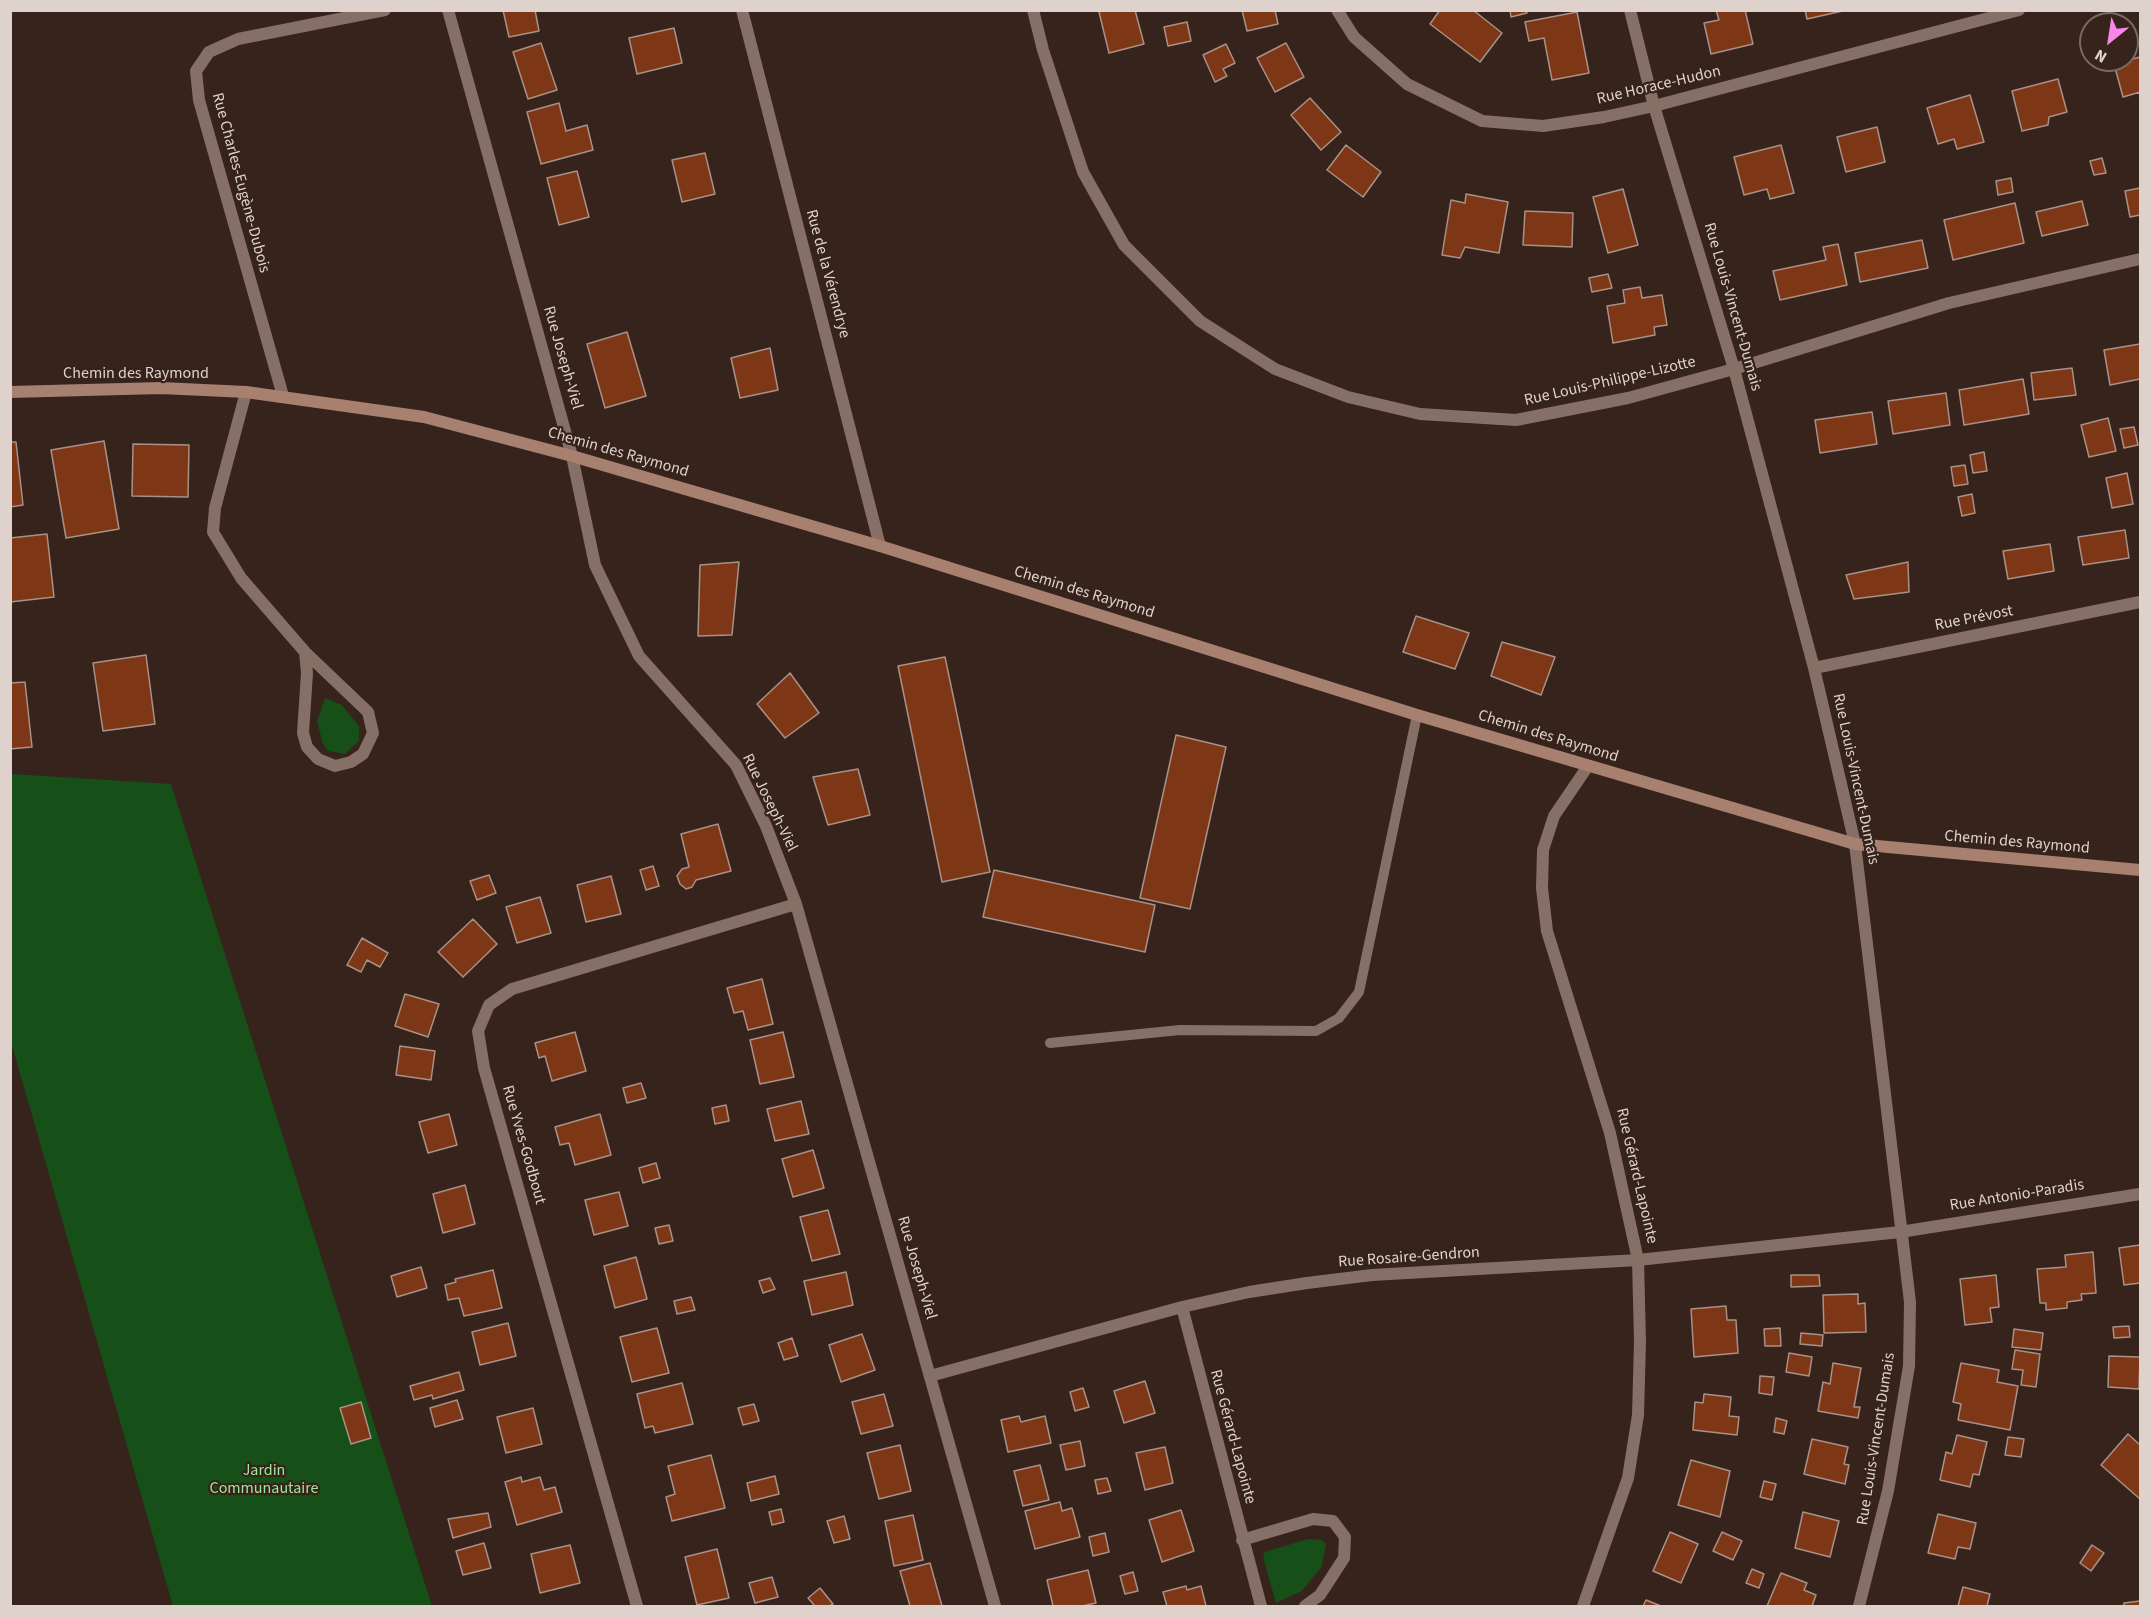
<!DOCTYPE html>
<meta charset="utf-8">
<style>
body{margin:0}
#map{position:relative;width:2151px;height:1617px;overflow:hidden;background:#36231b;font-family:"Source Sans 3",sans-serif}
canvas{display:block}
.frame{position:absolute;inset:0;border:12px solid #dfd2cd;pointer-events:none}
.north{position:absolute;left:2079px;top:12px;width:60px;height:60px;box-sizing:border-box;background:#36231b;border:2px solid #7a6962;border-radius:50%;rotate:210deg;font-size:16px;font-weight:700;line-height:24px;text-align:center;color:#dfd2cd}
.north::after{content:'';display:block;margin:auto;width:21px;height:27px;background:#f987e9;clip-path:polygon(50% 0,100% 100%,50% 72%,0 100%)}
</style>
<div id="map">
<canvas width="2151" height="1617"></canvas>
<div class="frame"></div>
<div class="north">N</div>
</div>
<script>
const c = document.querySelector('canvas').getContext('2d');
c.lineJoin = 'round';
function fillPath(path, color) { c.fillStyle = color; c.fill(path, 'evenodd'); }
const toPath = rows => new Path2D(rows.map(r => 'M' + r).join(''));
function stroke(path, color, width, dash) { c.strokeStyle = color; c.lineWidth = width; c.lineCap = dash ? 'butt' : 'round'; c.setLineDash(dash || []); c.stroke(path); }
function write(font, color, halo, rows, align = 'center') {
  c.font = font + ' "Source Sans 3",sans-serif'; c.lineWidth = 4.5; c.setLineDash([]); c.textBaseline = 'middle'; c.strokeStyle = halo; c.fillStyle = color; for (const [text, x, y, turn = 0] of rows) {
    c.save(); c.translate(x, y); c.rotate((+turn || 0) * Math.PI / 180); c.textAlign = isNaN(turn) ? turn : align; if (halo) c.strokeText(text, 0, 0); c.fillText(text, 0, 0); c.restore();
  }
}
const green = toPath([
 [325,698,342,705,359,726,359,741,345,754,328,751,323,744,317,721],
 [11,774,171,784,432,1606,173,1606,11,1042],
 [1308,1539,1322,1540,1326,1544,1322,1566,1302,1591,1276,1603,1263,1557,1265,1552]
]);
const building = toPath([
 [503,10,535,10,539,31,509,37,503,10],
 [1105,10,1135,10,1144,44,1109,53,1099,12,1105,10],
 [1242,10,1275,10,1278,24,1247,31,1242,10],
 [1440,10,1473,10,1502,33,1480,62,1430,24,1440,10],
 [1510,10,1526,10,1527,13,1511,17,1510,10],
 [1716,10,1745,10,1753,44,1711,54,1704,23,1719,20,1716,10],
 [1805,10,1847,10,1807,19,1805,10],
 [1577,12,1589,73,1552,80,1544,38,1529,41,1525,22,1577,12],
 [1187,22,1191,41,1168,46,1164,27,1187,22],
 [674,28,682,63,637,74,629,38,674,28],
 [541,43,557,90,528,99,513,52,541,43],
 [1286,43,1304,77,1275,92,1257,58,1286,43],
 [1226,44,1235,63,1223,69,1227,76,1215,82,1203,55,1226,44],
 [2140,57,2140,94,2140,92,2123,97,2114,64,2140,57],
 [2058,79,2067,112,2049,117,2048,125,2022,131,2012,91,2058,79],
 [1970,95,1984,142,1957,149,1954,139,1938,144,1927,108,1970,95],
 [1310,98,1341,132,1321,150,1291,115,1310,98],
 [559,103,566,131,587,125,593,150,541,164,527,112,559,103],
 [1877,127,1885,162,1846,172,1837,137,1877,127],
 [1346,145,1381,172,1363,197,1327,170,1346,145],
 [1781,145,1794,193,1770,199,1767,189,1744,195,1734,157,1781,145],
 [705,153,715,194,682,202,672,160,705,153],
 [2102,158,2106,173,2094,175,2090,161,2102,158],
 [577,171,589,217,559,225,547,178,577,171],
 [2011,178,2013,192,1998,195,1996,181,2011,178],
 [2140,188,2140,215,2130,217,2125,191,2140,188],
 [1623,189,1638,245,1608,253,1593,197,1623,189],
 [1466,194,1508,202,1499,253,1465,247,1460,258,1442,255,1451,200,1465,203,1466,194],
 [2082,201,2088,225,2042,236,2036,212,2082,201],
 [2015,203,2024,243,1953,260,1944,220,2015,203],
 [1525,211,1573,213,1572,247,1523,245,1525,211],
 [1922,240,1928,268,1860,282,1855,253,1922,240],
 [1838,244,1847,285,1780,300,1773,271,1826,260,1823,247,1838,244],
 [1608,274,1612,288,1592,292,1589,278,1608,274],
 [1640,287,1642,298,1662,295,1667,325,1654,327,1655,335,1613,343,1607,306,1625,303,1623,290,1640,287],
 [627,332,646,396,605,408,587,344,627,332],
 [2140,344,2140,379,2110,385,2104,350,2140,344],
 [770,348,778,390,740,398,731,358,770,348],
 [2072,368,2076,395,2034,400,2031,373,2072,368],
 [2023,379,2029,414,1964,425,1959,390,2023,379],
 [1946,393,1950,425,1893,434,1888,401,1946,393],
 [1872,412,1877,444,1820,453,1815,420,1872,412],
 [2108,418,2116,451,2089,457,2081,425,2108,418],
 [2134,427,2138,445,2124,448,2120,429,2134,427],
 [104,441,119,529,66,538,51,450,104,441],
 [10,442,16,442,23,505,10,507,10,442],
 [133,444,189,445,188,497,132,496,133,444],
 [1984,452,1987,471,1973,473,1970,455,1984,452],
 [1965,465,1968,484,1954,486,1951,467,1965,465],
 [2127,473,2133,504,2112,508,2106,478,2127,473],
 [1972,494,1975,513,1962,516,1958,497,1972,494],
 [2125,530,2129,558,2083,565,2078,537,2125,530],
 [47,534,54,597,10,602,10,538,47,534],
 [2050,544,2054,571,2008,579,2003,551,2050,544],
 [739,562,732,635,698,636,700,565,739,562],
 [1908,562,1909,592,1854,599,1846,575,1908,562],
 [1416,616,1469,633,1455,669,1403,652,1416,616],
 [1502,642,1555,657,1541,695,1491,676,1502,642],
 [146,655,155,724,103,731,93,663,146,655],
 [945,657,990,872,942,882,898,666,945,657],
 [790,673,819,713,785,738,757,704,790,673],
 [25,682,32,747,10,749,10,683,25,682],
 [1176,735,1226,747,1190,909,1140,898,1176,735],
 [858,769,870,815,828,825,813,777,858,769],
 [718,824,731,871,696,880,692,887,686,889,680,884,677,876,682,869,689,867,681,834,718,824],
 [653,866,659,886,646,890,640,870,653,866],
 [994,870,1155,905,1145,952,983,917,994,870],
 [489,875,496,893,477,900,470,881,489,875],
 [611,876,621,914,586,922,577,885,611,876],
 [540,897,551,933,517,943,506,907,540,897],
 [473,919,497,944,463,977,438,952,473,919],
 [362,938,388,953,380,967,367,960,361,972,347,965,362,938],
 [762,979,773,1024,748,1030,743,1011,734,1013,727,988,762,979],
 [405,994,439,1004,428,1037,395,1026,405,994],
 [575,1032,586,1071,552,1081,545,1056,539,1058,535,1043,575,1032],
 [783,1032,794,1077,760,1084,750,1040,783,1032],
 [400,1046,435,1051,431,1080,396,1075,400,1046],
 [641,1083,646,1098,627,1103,623,1088,641,1083],
 [801,1101,809,1134,775,1141,767,1109,801,1101],
 [726,1105,729,1121,715,1124,712,1108,726,1105],
 [449,1114,457,1145,428,1153,419,1122,449,1114],
 [600,1114,611,1155,575,1165,569,1143,560,1145,555,1127,600,1114],
 [813,1150,824,1188,793,1197,782,1159,813,1150],
 [656,1163,660,1178,643,1183,639,1168,656,1163],
 [465,1185,475,1224,443,1233,433,1194,465,1185],
 [619,1192,628,1226,594,1235,585,1200,619,1192],
 [828,1210,840,1254,812,1261,800,1217,828,1210],
 [669,1225,673,1241,659,1244,655,1228,669,1225],
 [2140,1245,2140,1283,2124,1285,2119,1248,2140,1245],
 [2093,1252,2096,1293,2081,1294,2082,1300,2067,1302,2067,1308,2046,1310,2046,1303,2040,1303,2037,1269,2066,1267,2065,1255,2093,1252],
 [636,1257,647,1299,615,1308,604,1266,636,1257],
 [421,1267,427,1288,397,1297,391,1276,421,1267],
 [493,1270,502,1308,464,1316,459,1298,448,1300,445,1285,456,1282,455,1279,493,1270],
 [846,1272,853,1305,812,1315,804,1281,846,1272],
 [1791,1275,1819,1275,1820,1286,1791,1287,1791,1275],
 [1996,1275,1999,1307,1990,1308,1992,1322,1965,1325,1960,1279,1996,1275],
 [770,1278,775,1289,763,1293,759,1281,770,1278],
 [1858,1294,1858,1304,1865,1303,1866,1332,1824,1333,1823,1295,1858,1294],
 [691,1297,695,1310,677,1314,674,1301,691,1297],
 [1726,1306,1727,1320,1736,1320,1738,1353,1694,1357,1691,1309,1726,1306],
 [508,1323,516,1356,480,1365,472,1332,508,1323],
 [2129,1326,2130,1337,2114,1338,2113,1327,2129,1326],
 [657,1328,669,1373,632,1382,620,1337,657,1328],
 [1780,1328,1781,1346,1765,1346,1764,1329,1780,1328],
 [2014,1329,2043,1333,2041,1350,2012,1347,2014,1329],
 [1801,1333,1823,1335,1822,1346,1800,1344,1801,1333],
 [862,1334,875,1370,841,1382,829,1345,862,1334],
 [792,1338,798,1356,784,1360,778,1343,792,1338],
 [2015,1350,2040,1354,2036,1387,2021,1385,2023,1370,2012,1369,2015,1350],
 [1789,1353,1812,1357,1809,1376,1786,1372,1789,1353],
 [2109,1356,2140,1357,2139,1389,2108,1387,2109,1356],
 [1833,1363,1861,1368,1854,1407,1860,1407,1858,1418,1818,1411,1823,1382,1830,1384,1833,1363],
 [1961,1363,1999,1370,1997,1382,2018,1386,2010,1430,1958,1420,1961,1404,1953,1402,1961,1363],
 [459,1372,464,1390,433,1399,432,1395,414,1400,410,1386,459,1372],
 [1760,1376,1774,1377,1772,1395,1759,1393,1760,1376],
 [1145,1381,1155,1413,1124,1423,1114,1391,1145,1381],
 [682,1383,693,1424,655,1433,653,1426,645,1428,637,1394,682,1383],
 [1083,1388,1089,1407,1075,1411,1070,1392,1083,1388],
 [884,1394,893,1426,861,1434,852,1402,884,1394],
 [1704,1394,1731,1397,1729,1416,1739,1417,1737,1435,1693,1430,1695,1402,1703,1403,1704,1394],
 [457,1400,463,1419,435,1427,430,1408,457,1400],
 [361,1402,371,1438,351,1444,340,1408,361,1402],
 [754,1404,759,1421,743,1425,738,1408,754,1404],
 [533,1408,542,1444,506,1453,497,1417,533,1408],
 [1019,1416,1021,1422,1045,1416,1051,1443,1008,1452,1001,1420,1019,1416],
 [1776,1418,1787,1421,1784,1434,1774,1432,1776,1418],
 [2128,1434,2140,1445,2140,1499,2101,1465,2128,1434],
 [1957,1435,1987,1442,1979,1475,1973,1474,1970,1487,1940,1480,1946,1452,1952,1454,1957,1435],
 [2008,1437,2024,1439,2021,1457,2005,1455,2008,1437],
 [1812,1439,1848,1447,1844,1464,1849,1465,1845,1484,1804,1474,1812,1439],
 [1080,1441,1085,1466,1066,1470,1060,1445,1080,1441],
 [900,1445,911,1491,879,1499,867,1453,900,1445],
 [1165,1447,1173,1483,1145,1490,1136,1453,1165,1447],
 [711,1455,725,1508,672,1521,666,1497,675,1494,668,1466,711,1455],
 [1691,1460,1730,1471,1720,1517,1678,1505,1691,1460],
 [1040,1465,1049,1500,1023,1506,1014,1471,1040,1465],
 [775,1476,779,1494,751,1501,747,1483,775,1476],
 [521,1477,522,1482,540,1477,544,1490,555,1487,562,1512,517,1525,505,1482,521,1477],
 [1107,1478,1111,1491,1098,1494,1095,1480,1107,1478],
 [1764,1481,1776,1484,1772,1500,1760,1497,1764,1481],
 [1060,1502,1062,1511,1072,1508,1080,1537,1035,1549,1025,1511,1060,1502],
 [781,1509,784,1522,772,1525,769,1512,781,1509],
 [1181,1510,1194,1551,1162,1562,1149,1520,1181,1510],
 [1803,1512,1839,1521,1830,1557,1795,1548,1803,1512],
 [488,1513,491,1527,453,1538,448,1519,488,1513],
 [1938,1514,1976,1523,1970,1549,1958,1547,1955,1559,1928,1553,1938,1514],
 [913,1515,923,1560,894,1566,885,1521,913,1515],
 [844,1516,850,1539,834,1543,827,1521,844,1516],
 [1670,1532,1698,1544,1681,1583,1653,1571,1670,1532],
 [1722,1532,1742,1541,1733,1560,1713,1551,1722,1532],
 [1105,1533,1109,1552,1093,1556,1089,1537,1105,1533],
 [484,1543,491,1568,463,1575,456,1551,484,1543],
 [570,1545,580,1583,540,1593,531,1554,570,1545],
 [2092,1545,2104,1553,2091,1571,2080,1563,2092,1545],
 [717,1549,729,1598,697,1605,685,1557,717,1549],
 [930,1563,942,1606,910,1606,900,1571,930,1563],
 [1752,1569,1764,1574,1759,1588,1746,1583,1752,1569],
 [1088,1570,1096,1603,1082,1606,1053,1606,1047,1580,1088,1570],
 [1133,1572,1138,1591,1125,1594,1120,1576,1133,1572],
 [1781,1573,1807,1583,1804,1590,1816,1595,1812,1606,1767,1606,1781,1573],
 [772,1577,778,1597,755,1603,749,1583,772,1577],
 [1186,1586,1187,1590,1201,1586,1206,1606,1167,1606,1163,1592,1186,1586],
 [1963,1587,1990,1594,1987,1606,1958,1606,1963,1587],
 [820,1588,833,1604,829,1606,815,1606,808,1598,820,1588],
 [1646,1600,1661,1606,1643,1606,1646,1600],
 [2140,1601,2140,1606,2124,1606,2124,1603,2140,1601]
]);
const lane = toPath([
 [1050,1043,1180,1030,1316,1031,1339,1018,1359,992,1417,715]
]);
const street = toPath([
 [448,10,572,456,595,565,639,656,736,765,766,826,796,904,995,1606],
 [742,10,880,546],
 [1033,10,1043,50,1083,172,1124,245,1200,321,1275,369,1348,397,1420,414,1516,420,1628,398,1734,369,1949,303,2140,259],
 [1337,10,1354,37,1407,84,1482,121,1543,126,1604,117,1654,106,2019,10],
 [1630,10,1654,106,1734,369,1814,668,1855,844,1910,1302,1909,1366,1888,1491,1859,1606],
 [246,392,215,508,213,532,241,578,305,652,368,712,373,733,363,754,351,762,335,766,318,759,307,747,303,733,307,673,305,652],
 [283,396,199,100,196,71,209,52,238,39,385,10],
 [1814,668,2140,602],
 [1182,1307,1261,1606],
 [930,1376,1182,1307,1249,1292,1307,1283,1372,1275,1638,1260,1900,1232,2140,1194],
 [1242,1540,1313,1519,1333,1521,1345,1537,1344,1558,1320,1595,1305,1606],
 [637,1606,484,1068,478,1031,489,1005,512,989,796,904],
 [1583,1606,1628,1478,1638,1415,1640,1342,1638,1260,1610,1133,1547,931,1542,888,1543,850,1554,816,1588,766]
]);
const secondary = toPath([
 [10,392,161,388,246,392,424,417,572,456,880,546,1417,715,1855,844,2140,870]
]);
const streetNames = [
 ["Rue Horace-Hudon",1659,86,-13],
 ["Rue Charles-Eugène-Dubois",240,183,75],
 ["Rue de la Vérendrye",827,274,75],
 ["Rue Louis-Vincent-Dumais",1732,307,74],
 ["Rue Joseph-Viel",562,358,74],
 ["Chemin des Raymond",136,374],
 ["Rue Louis-Philippe-Lizotte",1610,382,-13],
 ["Chemin des Raymond",618,453,16],
 ["Chemin des Raymond",1084,593,17],
 ["Rue Prévost",1974,619,-11],
 ["Chemin des Raymond",1548,737,17],
 ["Rue Louis-Vincent-Dumais",1855,779,78],
 ["Rue Joseph-Viel",769,803,64],
 ["Chemin des Raymond",2017,843,5],
 ["Rue Yves-Godbout",523,1145,74],
 ["Rue Gérard-Lapointe",1636,1176,77],
 ["Rue Antonio-Paradis",2017,1196,-9],
 ["Rue Rosaire-Gendron",1409,1258,-4],
 ["Rue Joseph-Viel",916,1268,74],
 ["Rue Gérard-Lapointe",1232,1437,75],
 ["Rue Louis-Vincent-Dumais",1877,1439,-81]
];
const parkNames = [
 ["Jardin",264,1471],
 ["Communautaire",264,1489]
];
fillPath(green, '#174f18');
fillPath(building, '#7d3717');
stroke(building, '#a99187', 1.5);
stroke(lane, '#866f66', 10);
stroke(street, '#866f66', 12);
stroke(secondary, '#a8806f', 12);
write('16px', '#dfd2cd', '#36231b', streetNames);
write('16px', '#99e996', '#36231b', parkNames);
</script>
